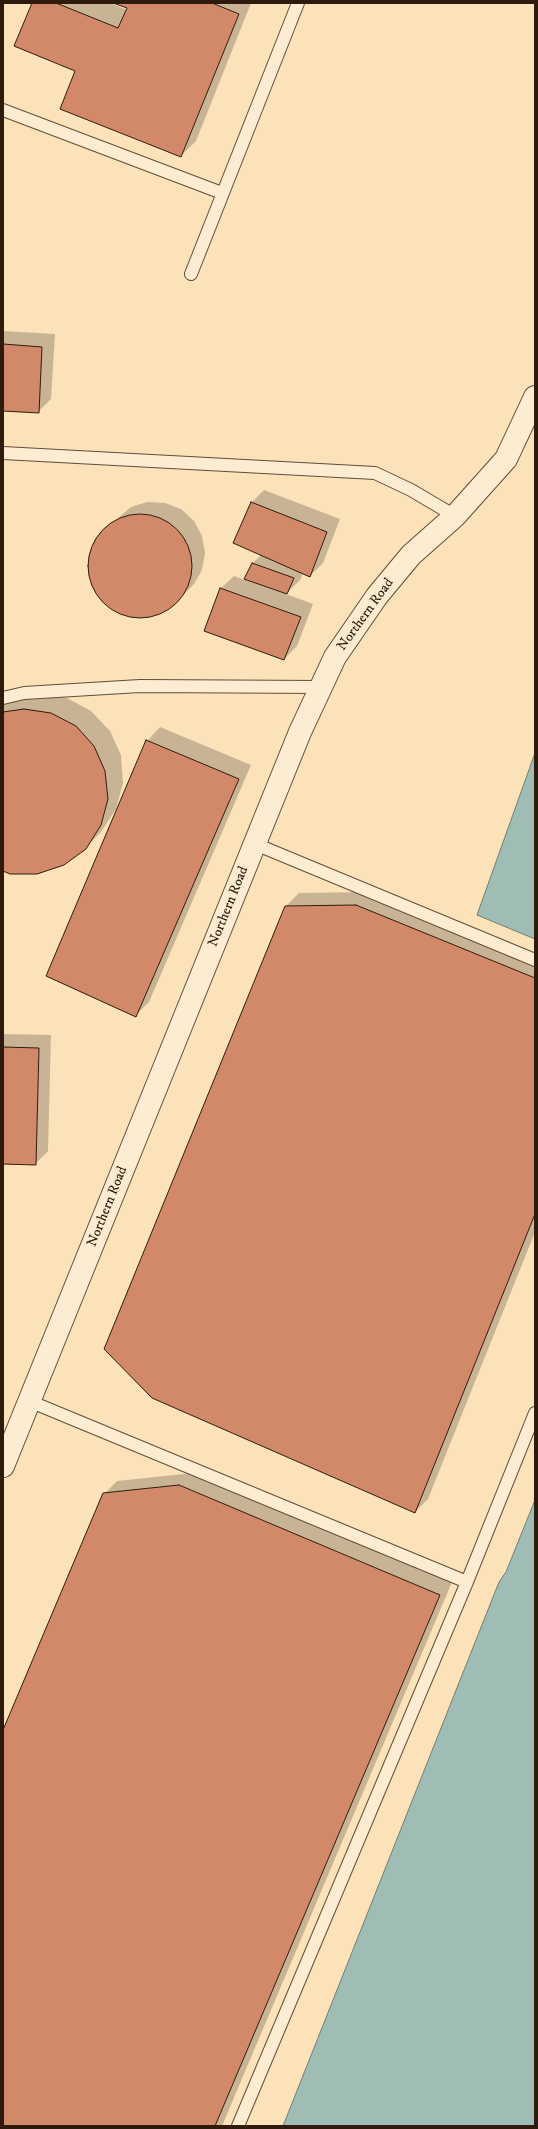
<!DOCTYPE html>
<style>
body{margin:0}
#map{position:relative;width:538px;height:2129px;overflow:hidden;background:#fbe2b9;font-family:"IM FELL DW Pica",serif}
canvas{display:block}
.frame{position:absolute;inset:0;border:4px solid #2e1b0e;pointer-events:none}
</style>
<div id="map">
<canvas width="538" height="2129"></canvas>
<div class="frame"></div>
</div>
<script>
const c = document.querySelector('canvas').getContext('2d');
c.lineJoin = 'round';
function fillPath(path, color) { c.fillStyle = color; c.fill(path, 'evenodd'); }
const toPath = rows => new Path2D(rows.map(r => 'M' + r).join(''));
function stroke(path, color, width, dash) { c.strokeStyle = color; c.lineWidth = width; c.lineCap = dash ? 'butt' : 'round'; c.setLineDash(dash || []); c.stroke(path); }
function write(font, color, halo, rows, align = 'center') {
  c.font = font + ' "IM FELL DW Pica",serif'; c.lineWidth = 3.5; c.setLineDash([]); c.textBaseline = 'middle'; c.strokeStyle = halo; c.fillStyle = color; for (const [text, x, y, turn = 0] of rows) {
    c.save(); c.translate(x, y); c.rotate((+turn || 0) * Math.PI / 180); c.textAlign = isNaN(turn) ? turn : align; if (halo) c.strokeText(text, 0, 0); c.fillText(text, 0, 0); c.restore();
  }
}
const water = toPath([
 [535,753,535,939,477,915,535,753],
 [535,1500,535,2126,283,2126,499,1582,506,1572,535,1500]
]);
const shadow = toPath([
 [33,3,110,3,127,10,128,7,116,3,251,3,196,141,181,156,77,70],
 [3,331,55,334,51,399,38,412,3,410],
 [264,490,340,519,323,563,310,576,303,573,300,580,286,594,313,604,297,646,284,659,220,589,234,576,245,580,253,563,261,555,251,503],
 [147,502,165,503,181,509,194,521,202,536,205,553,202,570,194,584,180,598,168,609,153,616,137,617,121,614,107,605,96,593,90,577,89,561,93,545,103,531,131,507],
 [40,693,67,698,91,711,110,731,121,755,123,783,116,809,101,832,85,848,3,870,3,704,14,698],
 [160,727,251,765,149,1002,136,1015,147,741],
 [369,892,535,959,535,1232,428,1499,415,1512,286,906,299,893],
 [3,1034,51,1035,48,1151,35,1164,3,1163],
 [193,1473,452,1582,222,2126,3,2126,3,1732,104,1494,117,1481]
]);
const building = toPath([
 [32,3,56,3,118,28,127,8,113,3,212,3,239,14,181,157,60,109,75,71,14,46,32,3],
 [3,344,42,347,39,413,3,411,3,344],
 [251,502,327,532,310,577,233,543,251,502],
 '88 566a52 52 0 1 1 104 0a52 52 0 1 1-104 0Z',
 [252,563,294,578,287,594,244,579,252,563],
 [220,588,301,617,284,660,204,631,220,588],
 [24,709,51,713,76,726,94,746,105,771,108,799,101,825,86,849,64,865,37,874,10,874,3,871,3,712,24,709],
 [146,740,239,779,136,1017,46,976,146,740],
 [356,905,535,978,535,1214,415,1513,152,1398,104,1349,285,906,356,905],
 [3,1047,39,1048,36,1165,3,1164,3,1047],
 [179,1485,440,1595,215,2126,3,2126,3,1730,103,1493,179,1485]
]);
const service = toPath([
 [3,110,222,193],
 [191,274,298,3],
 [3,453,375,473,411,490,455,516],
 [3,698,24,693,140,686,321,687],
 [255,844,535,960],
 [29,1401,467,1582],
 [238,2126,467,1582,535,1413]
]);
const minor = toPath([
 [3,1466,300,732,335,657,377,596,411,555,455,516,506,459,535,397]
]);
const streetNames = [
 ["Northern Road",366,615,-54],
 ["Northern Road",229,907,-68],
 ["Northern Road",108,1207,-68]
];
fillPath(water, '#a0bdb5');
stroke(water, '#727c72', 1);
fillPath(shadow, '#0003');
fillPath(building, '#d2896a');
stroke(building, '#2e1b0e', 1);
stroke(service, '#614d39', 14);
stroke(minor, '#614d39', 24);
stroke(service, '#fcecd2', 12);
stroke(minor, '#fcecd2', 22);
write('14px', '#2e1b0e', '#fcecd2', streetNames);
</script>
